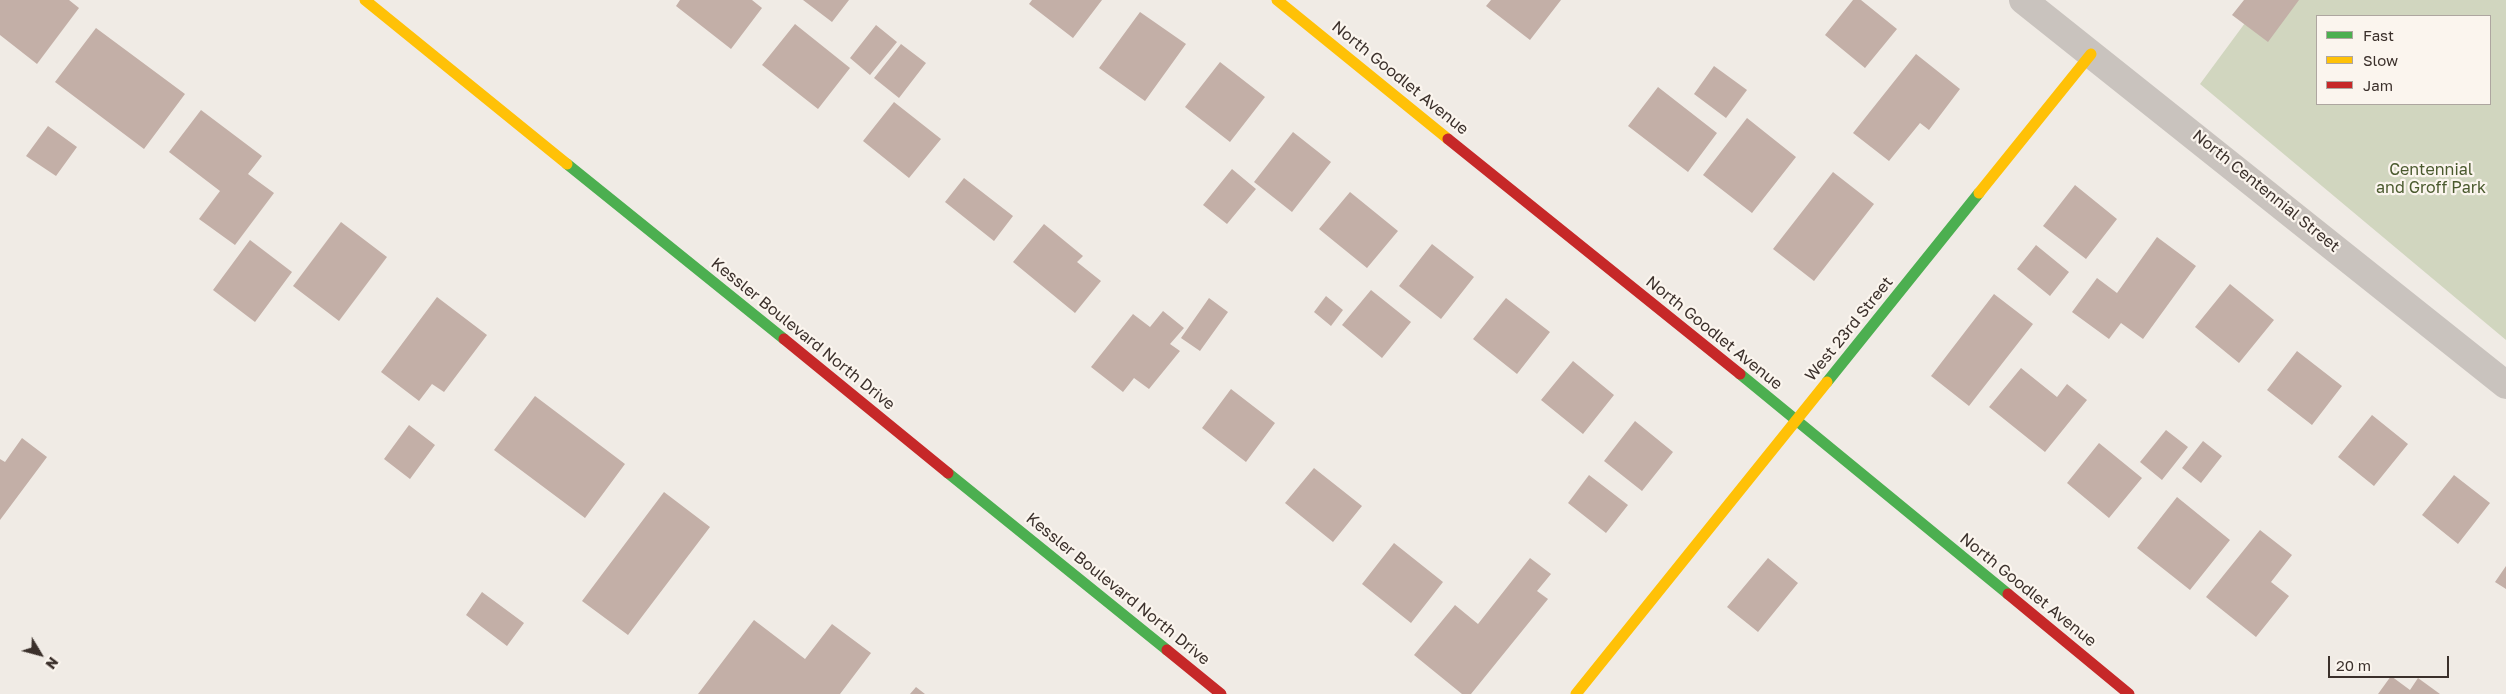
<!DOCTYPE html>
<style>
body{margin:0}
#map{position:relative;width:2506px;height:694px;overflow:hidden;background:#f0ebe5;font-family:"Golos Text",sans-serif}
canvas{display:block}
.legend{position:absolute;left:2316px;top:15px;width:175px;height:90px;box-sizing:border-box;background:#fbf5ee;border:1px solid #aea6a0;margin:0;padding:6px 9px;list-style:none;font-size:15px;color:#3b302b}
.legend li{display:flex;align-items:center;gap:10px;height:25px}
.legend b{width:25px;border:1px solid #aea6a0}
.north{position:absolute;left:15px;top:629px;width:50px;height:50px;-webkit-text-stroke:4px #fbf5ee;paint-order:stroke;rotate:127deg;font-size:14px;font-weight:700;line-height:20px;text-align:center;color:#3b302b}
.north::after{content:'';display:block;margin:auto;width:18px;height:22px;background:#3b302b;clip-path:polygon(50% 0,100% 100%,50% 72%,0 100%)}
.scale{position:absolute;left:2328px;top:656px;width:121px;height:22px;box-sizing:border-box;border:2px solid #3b302b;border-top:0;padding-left:6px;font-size:15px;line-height:18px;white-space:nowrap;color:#3b302b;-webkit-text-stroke:4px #fbf5ee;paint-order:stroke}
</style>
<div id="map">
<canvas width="2506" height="694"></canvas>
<ul class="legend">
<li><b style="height:6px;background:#4caf50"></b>Fast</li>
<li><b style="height:6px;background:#ffc107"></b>Slow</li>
<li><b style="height:6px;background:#c62828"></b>Jam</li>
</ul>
<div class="north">N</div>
<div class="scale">20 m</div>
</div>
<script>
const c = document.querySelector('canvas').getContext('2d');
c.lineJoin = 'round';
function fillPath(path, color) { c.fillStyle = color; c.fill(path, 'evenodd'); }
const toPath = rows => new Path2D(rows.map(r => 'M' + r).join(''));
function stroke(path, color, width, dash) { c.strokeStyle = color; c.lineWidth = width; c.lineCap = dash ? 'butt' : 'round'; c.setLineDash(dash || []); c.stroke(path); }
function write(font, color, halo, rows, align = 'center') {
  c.font = font + ' "Golos Text",sans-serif'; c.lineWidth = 4.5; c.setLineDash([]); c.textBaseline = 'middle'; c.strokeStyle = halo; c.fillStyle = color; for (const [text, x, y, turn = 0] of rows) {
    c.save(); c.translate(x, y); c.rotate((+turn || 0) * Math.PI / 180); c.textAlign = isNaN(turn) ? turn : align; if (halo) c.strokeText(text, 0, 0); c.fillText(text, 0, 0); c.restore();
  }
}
const green = toPath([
 [2262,0,2506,0,2506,340,2200,84],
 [2317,16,2490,16,2490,104,2317,104]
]);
const building = toPath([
 [0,0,69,0,79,8,37,64,0,35],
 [680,0,752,0,762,8,731,49,676,6],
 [803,0,849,0,832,22],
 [1032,0,1102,0,1073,38,1029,4],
 [1491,0,1561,0,1530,40,1486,6],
 [1853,0,1861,0,1897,29,1865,68,1825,35],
 [2244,0,2299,0,2268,42,2232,15],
 [1140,12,1186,44,1145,101,1099,68],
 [795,24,850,68,818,109,762,65],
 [876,25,897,42,870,75,850,58],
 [96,28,185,94,144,149,55,82],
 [901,44,926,63,899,98,874,78],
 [1916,54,1960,89,1929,130,1920,123,1889,161,1853,133],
 [1220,62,1265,97,1230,142,1185,107],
 [1714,66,1747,90,1726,118,1694,94],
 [1658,87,1717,133,1688,172,1628,126],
 [894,102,941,139,909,178,863,141],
 [201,110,262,156,248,174,274,193,235,245,199,219,220,191,169,152],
 [1747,118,1796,157,1752,213,1703,175],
 [48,126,77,147,56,176,26,156],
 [1293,132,1331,162,1292,212,1254,182],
 [1232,169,1256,189,1227,224,1203,205],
 [1833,172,1874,204,1814,281,1773,249],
 [964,178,1013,216,994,241,945,202],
 [2075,185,2117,219,2086,259,2043,226],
 [1350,192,1398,231,1367,268,1319,229],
 [341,222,387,257,339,321,293,286],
 [1044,224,1083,256,1077,262,1101,281,1075,313,1013,262],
 [2157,237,2196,266,2143,339,2121,323,2109,339,2072,312,2097,278,2117,293],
 [250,240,292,272,255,322,213,290],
 [1432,244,1474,277,1441,319,1399,286],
 [2036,245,2069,272,2050,296,2017,269],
 [2230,284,2274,320,2239,363,2195,327],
 [1371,290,1411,322,1382,358,1342,325],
 [1994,294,2033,324,1969,406,1931,376],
 [1326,296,1343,310,1331,326,1314,312],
 [437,297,487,335,444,392,432,384,419,401,381,372],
 [1209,298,1228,312,1200,351,1181,338],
 [1506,298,1550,332,1517,374,1473,339],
 [1163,311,1184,328,1170,344,1180,351,1149,389,1134,378,1123,392,1091,367,1133,314,1150,327],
 [2297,351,2342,386,2312,425,2267,390],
 [1573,361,1614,395,1583,434,1541,400],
 [2021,368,2057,397,2067,384,2087,400,2045,452,1989,407],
 [1231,389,1275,423,1246,462,1202,428],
 [535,396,625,464,585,518,494,450],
 [2372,415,2408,444,2374,486,2338,457],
 [1635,421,1673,452,1642,491,1604,461],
 [409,425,435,445,410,479,384,459],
 [2166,430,2188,447,2162,480,2140,462],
 [22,438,47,457,0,520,0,459,5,462],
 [2203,441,2222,456,2201,483,2182,468],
 [2099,443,2142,478,2109,518,2067,483],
 [1314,468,1362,506,1333,542,1285,503],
 [1589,475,1628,505,1606,533,1568,503],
 [2454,475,2490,503,2458,544,2422,515],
 [664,492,710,527,628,635,582,601],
 [2177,497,2230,540,2190,590,2137,548],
 [2260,530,2292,555,2271,582,2289,596,2256,637,2206,597],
 [1394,543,1443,582,1411,623,1362,584],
 [1530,558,1551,574,1537,591,1548,599,1471,694,1462,694,1414,655,1455,605,1478,624],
 [1768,558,1798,583,1758,632,1727,607],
 [2506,566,2506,589,2495,582],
 [482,592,524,623,507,646,466,615],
 [754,620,805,659,832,624,871,653,840,694,698,694],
 [2391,676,2410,690,2418,678,2440,694,2378,694],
 [916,687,925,694,910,694]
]);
const street = toPath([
 [2023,0,2506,385]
]);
const fast = toPath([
 [567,164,784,339],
 [1740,374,2008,594],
 [1827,382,1979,193],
 [948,473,1167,650]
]);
const slow = toPath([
 [365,0,567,164],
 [1277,0,1448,139],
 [1979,193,2091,54],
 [1576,694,1827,382]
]);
const jam = toPath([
 [1448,139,1740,374],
 [784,339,948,473],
 [2008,594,2129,694],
 [1167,650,1221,694]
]);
const streetNames = [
 ["North Goodlet Avenue",1400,78,39],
 ["North Centennial Street",2266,191,39],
 ["West 23rd Street",1849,329,-51],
 ["North Goodlet Avenue",1714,333,39],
 ["Kessler Boulevard North Drive",803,334,39],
 ["Kessler Boulevard North Drive",1118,589,39],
 ["North Goodlet Avenue",2028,590,39]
];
const parkNames = [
 ["Centennial",2431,170],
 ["and Groff Park",2431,188]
];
fillPath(green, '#d1d6bf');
fillPath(building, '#c3afa7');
stroke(street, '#c9c3be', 28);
stroke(fast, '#4caf50', 11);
stroke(slow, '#ffc107', 11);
stroke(jam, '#c62828', 11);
write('16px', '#3b302b', '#fbf5ee', streetNames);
write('16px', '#4a5a2e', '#fbf5ee', parkNames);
</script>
